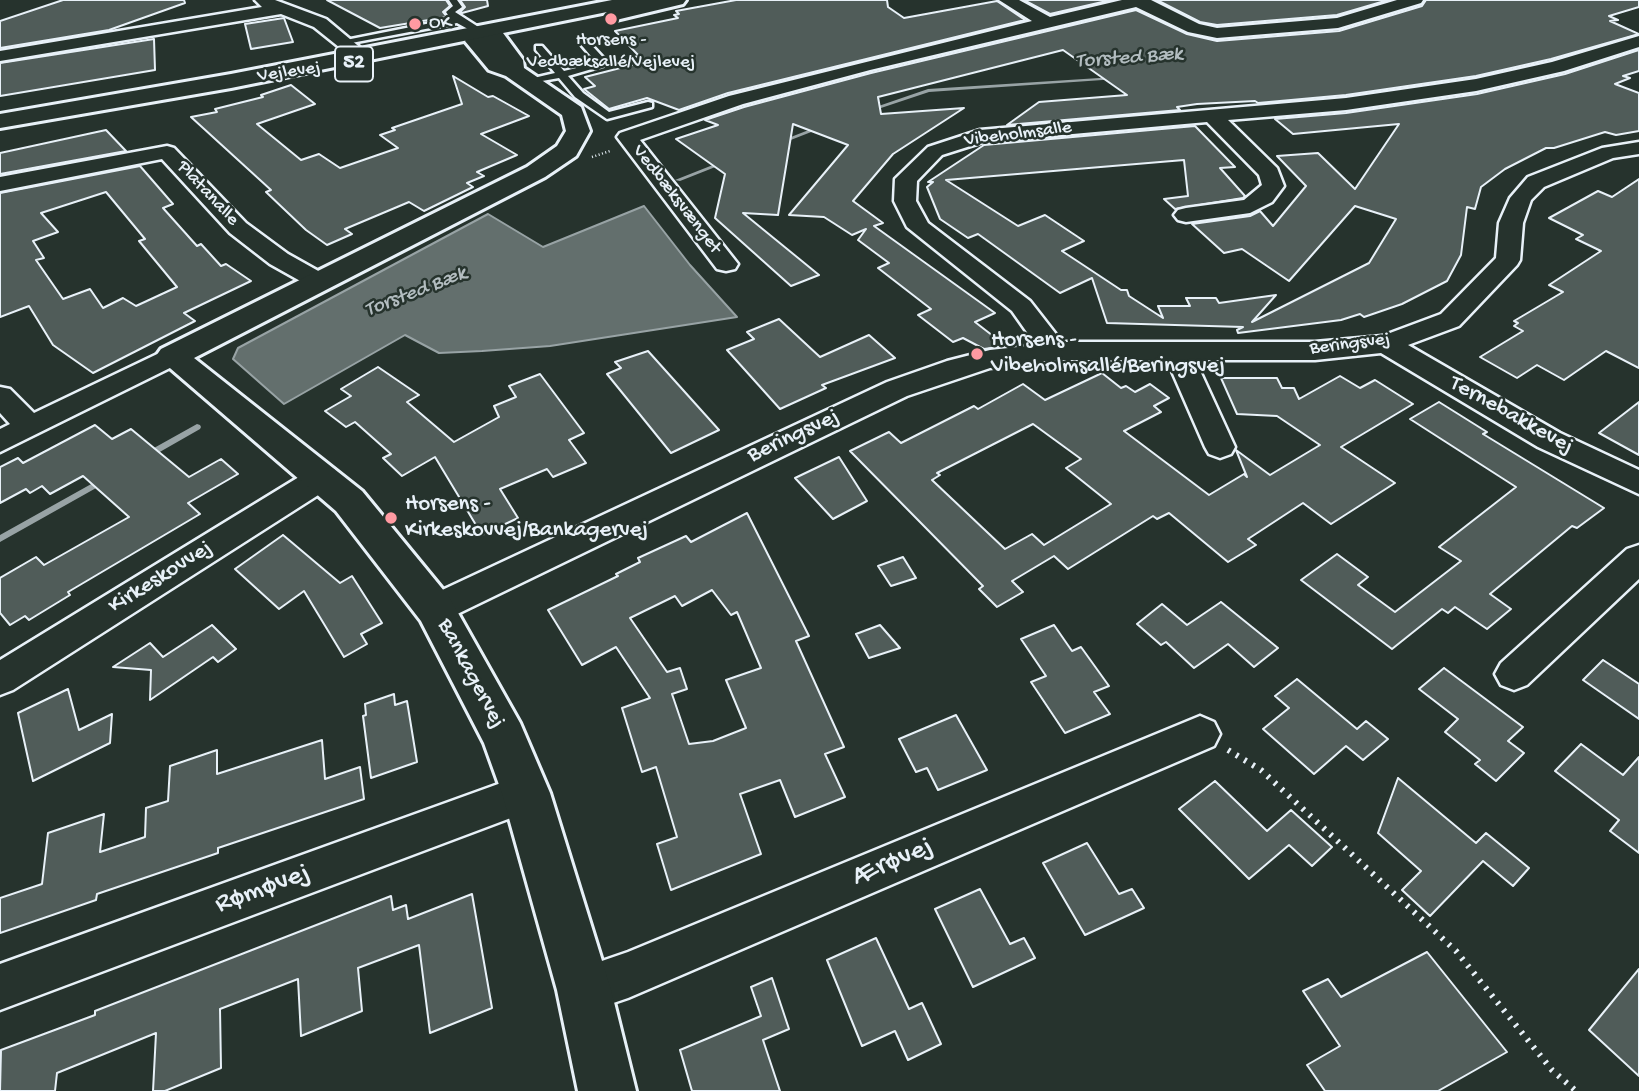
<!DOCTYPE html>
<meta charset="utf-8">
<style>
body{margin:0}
canvas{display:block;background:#26332d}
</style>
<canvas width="1639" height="1091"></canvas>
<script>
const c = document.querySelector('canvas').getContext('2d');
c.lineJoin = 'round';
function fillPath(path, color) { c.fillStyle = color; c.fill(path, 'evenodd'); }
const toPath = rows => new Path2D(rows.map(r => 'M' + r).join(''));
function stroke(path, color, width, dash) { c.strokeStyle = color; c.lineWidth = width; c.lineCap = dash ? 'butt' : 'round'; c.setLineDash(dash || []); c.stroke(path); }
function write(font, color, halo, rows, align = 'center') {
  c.font = font + ' "Gochi Hand",sans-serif'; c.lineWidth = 5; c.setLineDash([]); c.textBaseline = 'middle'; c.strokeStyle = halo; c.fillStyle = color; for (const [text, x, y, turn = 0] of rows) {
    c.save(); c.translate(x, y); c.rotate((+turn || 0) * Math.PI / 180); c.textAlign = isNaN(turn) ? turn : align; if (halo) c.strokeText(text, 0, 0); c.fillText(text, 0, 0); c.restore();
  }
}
const water = toPath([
 [644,206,690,265,737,317,550,346,482,351,439,353,405,335,284,404,233,359,238,348,488,214,543,247,644,206]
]);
const stream = toPath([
 [1115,77,1117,77,1117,79,929,92,872,111,867,110,928,89,1115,77],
 [819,126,824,127,783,143,778,142,819,126],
 [723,161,728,162,680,181,675,180,723,161],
 [197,424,200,425,201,427,200,429,151,457,145,457,144,455,145,453,197,424],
 [102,478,105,479,106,481,105,483,0,542,0,535,102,478]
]);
const building = toPath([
 [63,0,184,0,185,3,109,30,0,48,0,21,63,0],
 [327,0,446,0,450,6,443,12,447,17,380,28,327,0],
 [460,0,487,0,488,6,462,13,460,12,465,7,460,0],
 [736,0,887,0,888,7,904,18,997,1,1025,20,728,93,679,110,647,98,609,109,584,89,595,86,585,77,632,65,625,59,639,56,615,31,678,18,674,15,679,14,676,11,736,0],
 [1024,0,1111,0,1050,14,1024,0],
 [1157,0,1388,0,1337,15,1217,25,1200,22,1157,0],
 [1426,0,1639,0,1639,7,1609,16,1618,20,1610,21,1639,34,1551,59,1476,76,1346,95,1258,103,1255,101,1197,104,1177,107,1180,110,1007,125,1039,102,1127,95,1063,50,878,97,881,114,964,108,893,154,853,201,883,223,874,226,995,313,975,322,1006,346,984,349,963,338,953,342,918,315,931,309,878,268,889,263,858,240,866,229,852,235,824,217,789,215,848,145,793,124,778,215,743,213,819,275,791,286,715,218,725,174,676,139,718,125,705,120,744,107,871,73,1136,10,1187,34,1217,41,1339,31,1422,6,1426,0],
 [284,18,293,42,251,49,245,24,284,18],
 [154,39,155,70,0,96,0,63,154,39],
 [1639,50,1639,71,1623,76,1630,78,1615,84,1639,93,1639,131,1616,135,1605,132,1554,148,1546,148,1505,169,1481,187,1475,209,1467,207,1461,255,1447,281,1402,304,1364,317,1360,314,1341,320,1238,333,1237,330,1243,327,1107,323,1092,278,1060,293,978,234,968,238,940,219,927,187,933,182,928,182,984,145,1195,126,1235,167,1220,168,1245,196,1243,198,1175,209,1164,199,1188,196,1184,160,946,180,1018,226,1045,215,1084,241,1062,251,1121,290,1127,290,1129,296,1163,318,1158,306,1190,306,1186,298,1216,298,1219,303,1276,295,1252,322,1369,263,1396,219,1355,206,1289,281,1242,249,1224,253,1192,224,1250,216,1260,211,1273,226,1306,186,1277,156,1318,153,1355,189,1399,124,1293,134,1275,119,1346,113,1477,94,1565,74,1639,50],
 [453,76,488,97,493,96,529,116,481,134,517,155,477,172,484,176,467,183,473,187,424,211,409,202,345,229,352,234,327,245,306,230,266,192,271,190,191,117,217,112,215,109,263,97,261,95,291,85,315,104,257,124,301,160,319,154,340,168,398,148,380,135,395,130,392,128,462,104,453,76],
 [106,130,126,151,0,174,0,153,106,130],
 [140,166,173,204,163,208,197,246,201,244,221,266,226,264,251,281,184,313,195,321,93,373,53,345,29,306,0,317,0,193,140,166],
 [106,192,145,239,139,241,177,287,136,306,123,298,103,308,90,289,63,299,36,260,44,258,33,241,58,232,41,213,106,192],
 [1639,179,1639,368,1606,351,1564,380,1537,365,1517,378,1480,357,1523,331,1514,326,1518,323,1514,321,1563,292,1549,285,1601,251,1576,239,1583,235,1549,218,1598,191,1612,197,1639,179],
 [779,319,820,357,869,335,895,358,822,385,826,388,780,409,727,350,754,339,747,332,779,319],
 [648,351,719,430,671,453,607,374,621,368,615,362,648,351],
 [378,367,419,395,407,402,454,442,499,417,494,406,516,397,509,386,540,374,584,433,569,440,586,463,553,477,547,469,500,489,518,518,482,535,435,457,402,476,383,458,391,454,355,422,346,427,325,411,351,396,341,389,378,367],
 [1102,373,1121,388,1126,386,1135,392,1150,384,1169,398,1154,406,1161,412,1124,431,1209,495,1244,474,1247,477,1236,450,1270,475,1320,445,1277,416,1237,414,1221,378,1277,378,1282,388,1294,388,1299,399,1340,376,1360,388,1375,380,1413,404,1341,447,1395,483,1331,524,1303,503,1248,539,1256,545,1228,562,1169,513,1157,519,1153,516,1068,569,1054,556,1012,581,1023,592,997,607,979,589,983,586,850,451,889,432,901,443,974,406,978,409,1023,384,1045,400,1102,373],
 [1033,424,1081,459,1066,468,1111,504,1044,545,1032,534,1005,549,932,480,940,475,937,473,1033,424],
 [1439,402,1487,432,1483,434,1604,508,1577,528,1572,526,1490,594,1511,609,1487,629,1455,607,1448,613,1442,609,1392,649,1301,580,1337,554,1368,577,1358,585,1395,612,1461,561,1439,547,1516,487,1410,419,1439,402],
 [1639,402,1639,455,1599,433,1639,402],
 [95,425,112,439,131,429,189,477,221,459,238,474,188,503,200,514,68,592,70,595,29,620,25,616,10,625,0,613,0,578,36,557,44,565,129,517,83,476,50,494,42,486,30,493,26,489,0,503,0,467,18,458,23,463,95,425],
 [839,457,867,501,833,519,795,478,839,457],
 [747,513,809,636,796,641,844,747,825,754,845,797,795,817,780,780,740,794,761,854,671,890,657,844,677,837,656,767,642,772,622,708,650,698,616,647,582,665,548,610,618,576,616,574,640,562,638,558,686,536,691,542,747,513],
 [712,590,731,615,737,612,761,668,726,680,746,728,713,741,689,744,672,694,687,689,680,668,667,672,630,618,675,596,682,606,712,590],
 [283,535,340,583,352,576,382,623,361,634,367,644,344,657,304,591,279,609,235,569,283,535],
 [903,557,916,578,891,586,878,566,903,557],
 [1221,602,1278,648,1254,667,1228,644,1194,668,1166,642,1161,645,1137,624,1162,604,1187,625,1221,602],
 [212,625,236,649,218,662,213,657,150,700,151,670,113,667,150,643,163,657,212,625],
 [880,625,900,648,869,658,856,634,880,625],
 [1054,625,1072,651,1081,647,1109,686,1094,692,1110,714,1065,733,1031,682,1046,676,1021,639,1054,625],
 [1603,660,1639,684,1639,719,1583,680,1603,660],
 [1444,668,1523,727,1508,741,1524,753,1496,781,1475,764,1480,760,1445,732,1458,719,1419,689,1444,668],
 [1297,679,1357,729,1366,721,1388,739,1363,760,1346,746,1314,774,1263,729,1289,708,1275,696,1297,679],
 [68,689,79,730,112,714,110,743,33,781,18,713,68,689],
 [394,694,395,705,407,701,417,762,371,778,363,716,366,715,365,704,394,694],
 [956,715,987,770,938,790,927,768,916,772,899,739,956,715],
 [322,740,325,779,360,767,364,799,218,848,218,853,97,894,96,900,0,933,0,898,42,884,48,833,104,814,100,852,145,837,146,808,168,801,170,766,217,750,217,774,322,740],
 [1581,744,1623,775,1639,757,1639,853,1610,831,1619,820,1555,771,1581,744],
 [1398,778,1476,843,1486,833,1529,868,1513,886,1483,861,1430,916,1402,890,1421,871,1378,833,1398,778],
 [1215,781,1267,831,1291,810,1332,847,1312,866,1289,845,1249,879,1179,809,1215,781],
 [1087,843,1119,894,1132,889,1144,908,1085,935,1043,863,1087,843],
 [980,889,1010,944,1024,938,1035,958,973,987,935,909,980,889],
 [472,894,492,1008,430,1033,419,945,358,968,362,1011,301,1036,298,979,220,1009,221,1068,165,1091,153,1091,156,1033,57,1073,55,1091,0,1091,1,1050,95,1015,95,1011,391,896,393,910,406,905,408,919,472,894],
 [876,938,909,1009,922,1003,941,1044,908,1060,895,1031,862,1046,827,960,876,938],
 [1427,952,1507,1052,1438,1091,1325,1091,1307,1065,1340,1046,1303,991,1328,979,1341,997,1427,952],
 [1639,969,1639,1076,1589,1030,1639,969],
 [772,978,789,1029,763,1040,780,1091,692,1091,680,1050,761,1016,751,987,772,978]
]);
const pathFar1 = toPath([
 [592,157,610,151]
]);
const path = toPath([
 [1228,750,1261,770,1456,951,1552,1070,1576,1091]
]);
const service = toPath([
 [449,0,457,0,462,7,455,12,483,30,483,34,477,34,457,23,346,44,341,41,451,19,446,12,453,6,449,0],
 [578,37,584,37,609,64,568,76,583,93,609,112,648,102,652,103,652,107,607,119,575,97,559,78,525,84,525,80,555,73,536,50,536,46,542,46,564,71,597,63,578,41,578,37]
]);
const minor = toPath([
 [255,0,275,0,326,19,369,55,366,59,354,59,314,27,281,14,0,61,0,51,262,7,255,0],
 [999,0,1019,0,1050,17,1122,0,1151,0,1199,24,1217,28,1337,18,1397,0,1423,0,1421,3,1338,28,1217,38,1188,32,1136,7,870,70,743,104,640,140,738,264,735,269,726,271,717,269,617,137,620,133,729,96,1032,21,999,0],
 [1639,36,1639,47,1564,71,1476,91,1346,110,1228,120,1277,168,1284,186,1272,202,1250,213,1186,222,1178,220,1174,215,1178,210,1186,208,1244,200,1262,185,1259,175,1207,122,983,142,942,155,917,181,916,201,928,223,1030,301,1062,342,1315,342,1382,336,1441,314,1496,258,1499,223,1510,198,1528,177,1602,148,1639,142,1639,154,1613,158,1544,187,1531,200,1523,223,1520,260,1517,265,1459,326,1408,345,1560,433,1639,470,1639,494,1538,447,1381,353,1315,360,1195,360,1235,447,1231,454,1220,458,1209,454,1205,447,1167,360,1054,360,990,368,907,396,447,619,435,623,423,619,417,609,423,599,887,382,947,361,990,350,1036,345,1012,311,907,227,894,201,895,179,928,147,980,130,1346,98,1476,79,1552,62,1639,36],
 [167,146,174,148,246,223,288,254,329,277,333,282,329,287,311,287,270,264,230,233,162,159,0,191,0,177,167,146],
 [172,347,182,350,186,356,182,362,0,452,0,429,10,424,0,413,0,387,10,389,34,413,172,347],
 [323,466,334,469,339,477,334,485,13,690,0,695,0,660,312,469,323,466],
 [1639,545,1639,579,1527,685,1514,690,1501,685,1495,674,1501,663,1627,549,1639,545],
 [1200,716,1214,722,1220,734,1214,746,628,998,584,1013,567,1007,561,990,567,973,628,952,1200,716],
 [526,774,540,779,546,793,540,807,0,1010,0,964,526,774]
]);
const tertiary = toPath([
 [480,26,503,33,523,60,524,68,581,107,590,131,576,156,545,177,194,358,362,491,449,597,520,723,550,793,611,990,636,1091,578,1091,557,990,502,793,484,743,421,621,336,511,156,356,161,349,527,167,557,146,566,131,562,115,506,76,489,70,465,41,473,28,480,26]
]);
const primary = toPath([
 [612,0,686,0,683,4,616,20,609,18,607,12,231,88,0,128,0,114,231,74,612,0]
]);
const markers = [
 [611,19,7,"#ff9aa2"],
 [415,24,7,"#ff9aa2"],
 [977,354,7,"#ff9aa2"],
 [391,518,7,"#ff9aa2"]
];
const farPoinames = [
 ["OK",429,24],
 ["Horsens -",611,41,"center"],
 ["Vedbæksallé/Vejlevej",611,63,"center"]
];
const farStreetnames = [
 ["Vejlevej",289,73,-8],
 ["Vibeholmsalle",1018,135,-7],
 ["Platanalle",207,194,47],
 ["Vedbæksvænget",676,200,52],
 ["Beringsvej",1350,345,-7]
];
const farWaternames = [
 ["Torsted Bæk",1129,59,-4],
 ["Torsted Bæk",416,293,-21]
];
const shields = [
 [354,64,38]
];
const shieldNames = [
 ["52",354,64]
];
const poiNames = [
 ["Horsens -",991,341],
 ["Vibeholmsallé/Beringsvej",991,367],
 ["Horsens -",405,505],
 ["Kirkeskovvej/Bankagervej",405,531]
];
const streetNames = [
 ["Ternebakkevej",1511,416,29],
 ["Beringsvej",794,437,-25],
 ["Kirkeskovvej",161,578,-32],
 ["Bankagervej",470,674,62]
];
const nearStreetnames = [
 ["Ærøvej",893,863,-23],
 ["Rømøvej",263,890,-20]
];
fillPath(water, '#636f6d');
stroke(water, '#98a3a5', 2);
fillPath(stream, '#98a3a5');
fillPath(building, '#505c59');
stroke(building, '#e8f1f8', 2);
stroke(service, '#e8f1f8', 5);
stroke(minor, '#e8f1f8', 5);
stroke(tertiary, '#e8f1f8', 6);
stroke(primary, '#e8f1f8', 6);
stroke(pathFar1, '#e8f1f8', 2.5, [1, 2.5]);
stroke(path, '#e8f1f8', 6, [2.5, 7]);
fillPath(service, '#26332d');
fillPath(minor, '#26332d');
fillPath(tertiary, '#26332d');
fillPath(primary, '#26332d');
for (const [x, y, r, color] of markers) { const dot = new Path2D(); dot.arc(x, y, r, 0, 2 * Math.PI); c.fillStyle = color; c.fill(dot); stroke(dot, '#26332d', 2.5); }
write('19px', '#e8f1f8', '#26332d', farPoinames, 'left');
write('19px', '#e8f1f8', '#26332d', farStreetnames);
write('italic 21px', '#b3bdc0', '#26332d', farWaternames);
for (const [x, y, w] of shields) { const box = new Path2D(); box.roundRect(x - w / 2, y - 17.5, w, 35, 5); c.fillStyle = '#26332d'; c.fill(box); stroke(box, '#e8f1f8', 2); }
write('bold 21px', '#e8f1f8', null, shieldNames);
write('23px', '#e8f1f8', '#26332d', poiNames, 'left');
write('23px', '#e8f1f8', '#26332d', streetNames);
write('28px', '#e8f1f8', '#26332d', nearStreetnames);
</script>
